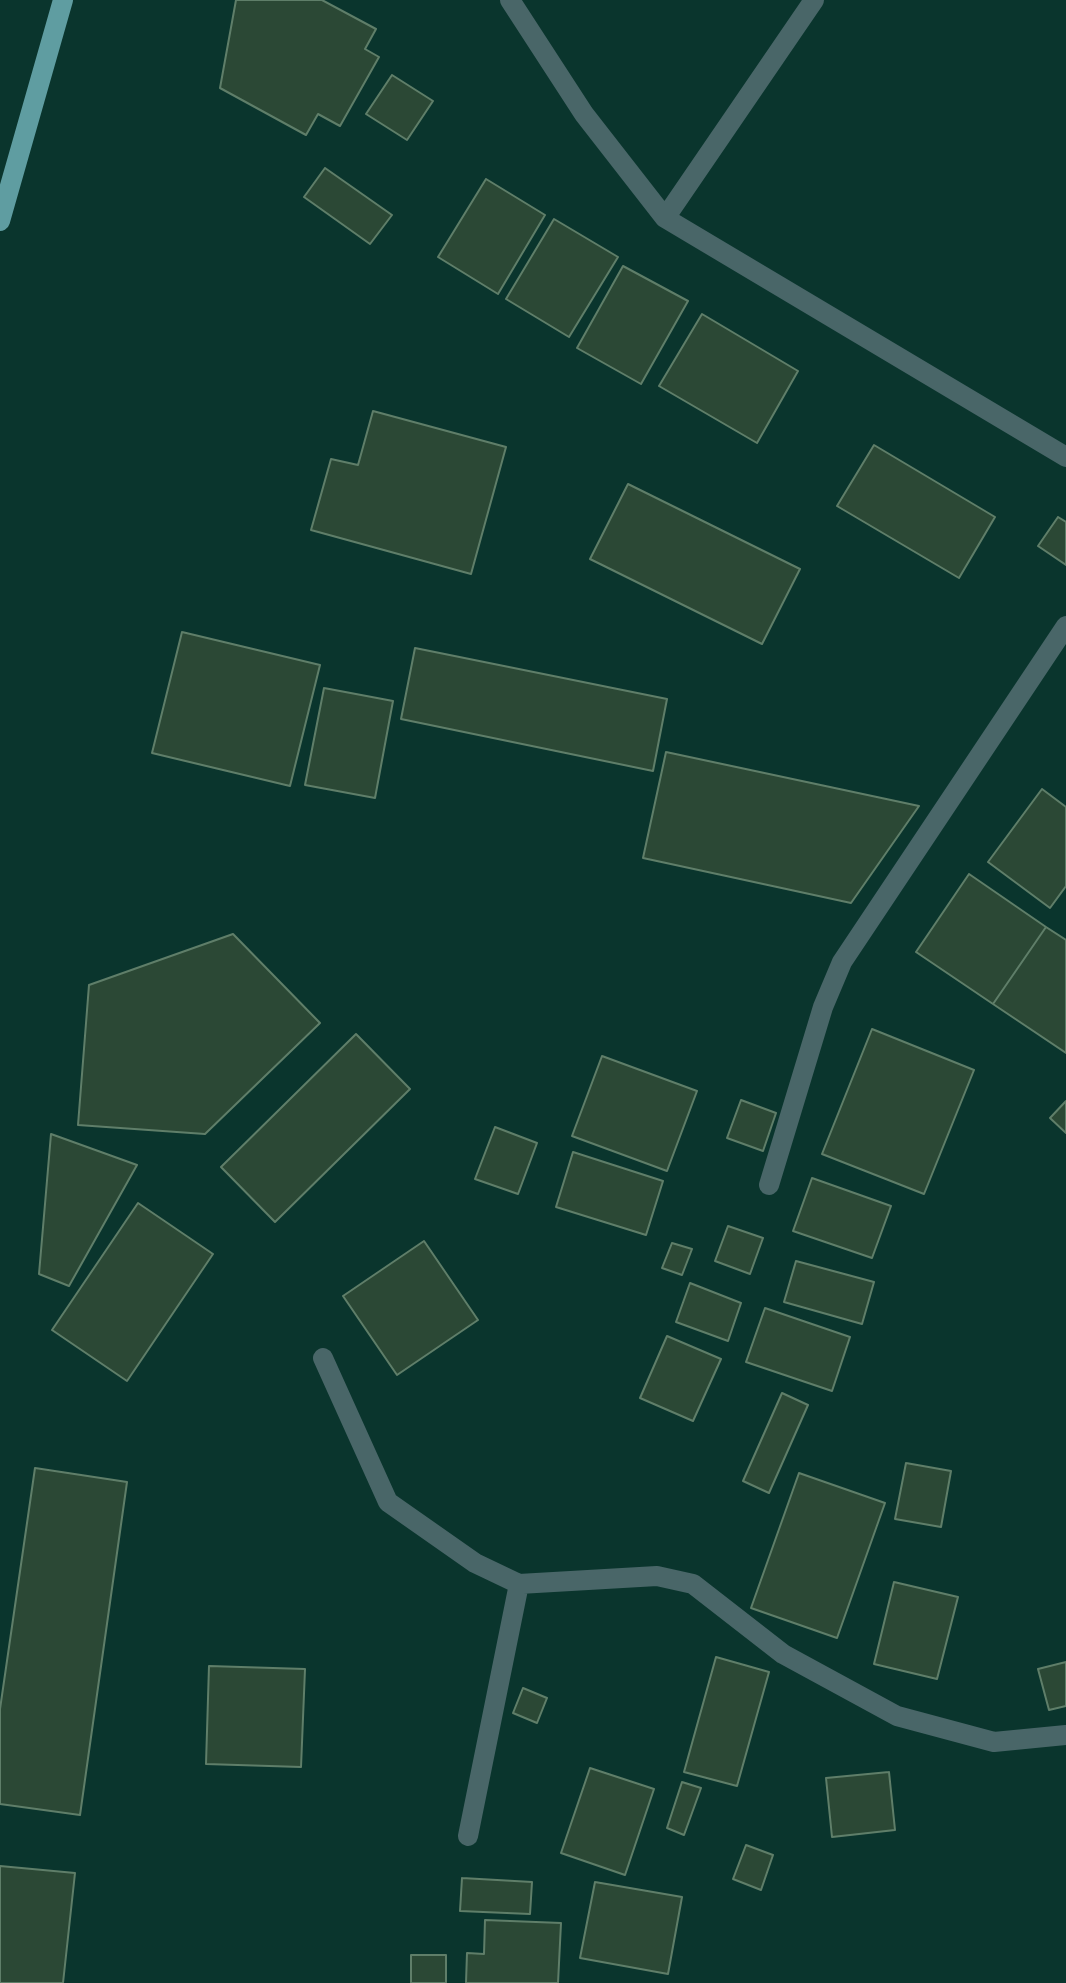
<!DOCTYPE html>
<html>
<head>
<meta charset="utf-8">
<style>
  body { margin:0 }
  canvas { display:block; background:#0a352d }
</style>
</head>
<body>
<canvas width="1066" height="1983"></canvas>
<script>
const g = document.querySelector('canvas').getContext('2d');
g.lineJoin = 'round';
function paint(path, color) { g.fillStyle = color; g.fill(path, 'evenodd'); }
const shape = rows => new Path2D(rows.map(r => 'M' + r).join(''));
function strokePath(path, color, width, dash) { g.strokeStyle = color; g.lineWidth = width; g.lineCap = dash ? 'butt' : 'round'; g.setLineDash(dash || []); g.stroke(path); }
const building = shape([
  [236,0,322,0,376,29,365,49,379,57,340,126,318,114,306,135,220,88,236,0],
  [392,75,433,101,407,140,366,114,392,75],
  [325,168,392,215,370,244,304,197,325,168],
  [486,179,545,215,498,294,438,257,486,179],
  [554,219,618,257,569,337,506,299,554,219],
  [623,266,688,301,641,384,577,348,623,266],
  [702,314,798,371,757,443,659,386,702,314],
  [373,411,506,447,471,574,311,530,331,459,358,465,373,411],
  [874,445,995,517,959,578,837,506,874,445],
  [628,484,800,569,762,644,590,559,628,484],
  [1058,517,1066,522,1066,565,1038,546,1058,517],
  [182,632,320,665,290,786,152,753,182,632],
  [415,648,667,699,653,771,401,719,415,648],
  [324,688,393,701,375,798,305,785,324,688],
  [666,752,919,806,851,903,643,858,666,752],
  [1042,789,1066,807,1066,886,1050,908,988,862,1042,789],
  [969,874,1046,927,993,1004,916,952,969,874],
  [1046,927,1066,940,1066,1053,993,1004,1046,927],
  [233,934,320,1023,205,1134,78,1125,89,985,233,934],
  [872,1029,974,1070,924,1194,822,1154,872,1029],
  [356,1034,410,1089,275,1222,221,1167,356,1034],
  [602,1056,697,1091,667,1171,572,1136,602,1056],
  [741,1100,776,1113,763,1151,727,1138,741,1100],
  [1066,1101,1066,1133,1050,1118,1066,1101],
  [495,1127,537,1143,518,1194,475,1179,495,1127],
  [51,1134,137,1165,69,1286,39,1274,51,1134],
  [573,1152,663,1181,646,1235,556,1207,573,1152],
  [812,1178,891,1206,872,1258,793,1231,812,1178],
  [138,1203,213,1254,127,1381,52,1330,138,1203],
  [728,1226,763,1238,750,1274,715,1261,728,1226],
  [424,1241,478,1320,397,1375,343,1296,424,1241],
  [672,1243,692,1249,682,1275,662,1268,672,1243],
  [796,1261,874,1282,862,1324,784,1302,796,1261],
  [690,1283,741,1303,728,1341,676,1322,690,1283],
  [765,1308,850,1337,832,1391,746,1362,765,1308],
  [667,1336,721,1359,693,1421,640,1398,667,1336],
  [782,1393,808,1405,769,1493,743,1481,782,1393],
  [906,1463,951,1471,941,1527,895,1519,906,1463],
  [35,1468,127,1482,80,1815,0,1804,0,1709,35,1468],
  [799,1473,885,1503,837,1638,751,1608,799,1473],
  [894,1582,958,1597,937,1679,874,1664,894,1582],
  [716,1657,769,1672,737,1786,684,1772,716,1657],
  [1066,1662,1066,1706,1049,1710,1038,1669,1066,1662],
  [209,1666,305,1669,301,1767,206,1764,209,1666],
  [523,1688,547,1698,537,1723,513,1713,523,1688],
  [590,1768,654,1789,625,1875,561,1853,590,1768],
  [889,1772,895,1830,832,1837,826,1778,889,1772],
  [682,1782,701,1788,684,1835,667,1828,682,1782],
  [746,1845,773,1855,761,1890,733,1879,746,1845],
  [0,1866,75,1873,63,1983,0,1983,0,1866],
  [462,1878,532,1882,530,1914,460,1911,462,1878],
  [595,1882,682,1897,668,1974,580,1958,595,1882],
  [485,1920,561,1923,558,1983,466,1983,467,1953,484,1954,485,1920],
  [411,1955,446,1955,446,1983,411,1983,411,1955]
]);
paint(building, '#2b4835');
strokePath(building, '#5f7e69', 2);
strokePath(shape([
  [510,0,584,114,665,218,1066,457],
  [665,218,814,0],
  [769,1185,823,1007,842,962,1066,626],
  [323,1358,388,1502,475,1563,519,1584,657,1576,693,1584,783,1654,897,1716,994,1742,1066,1735],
  [468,1836,519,1584]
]), '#496668', 20);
strokePath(shape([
  [0,221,63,0]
]), '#5f9da1', 20);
</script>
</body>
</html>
